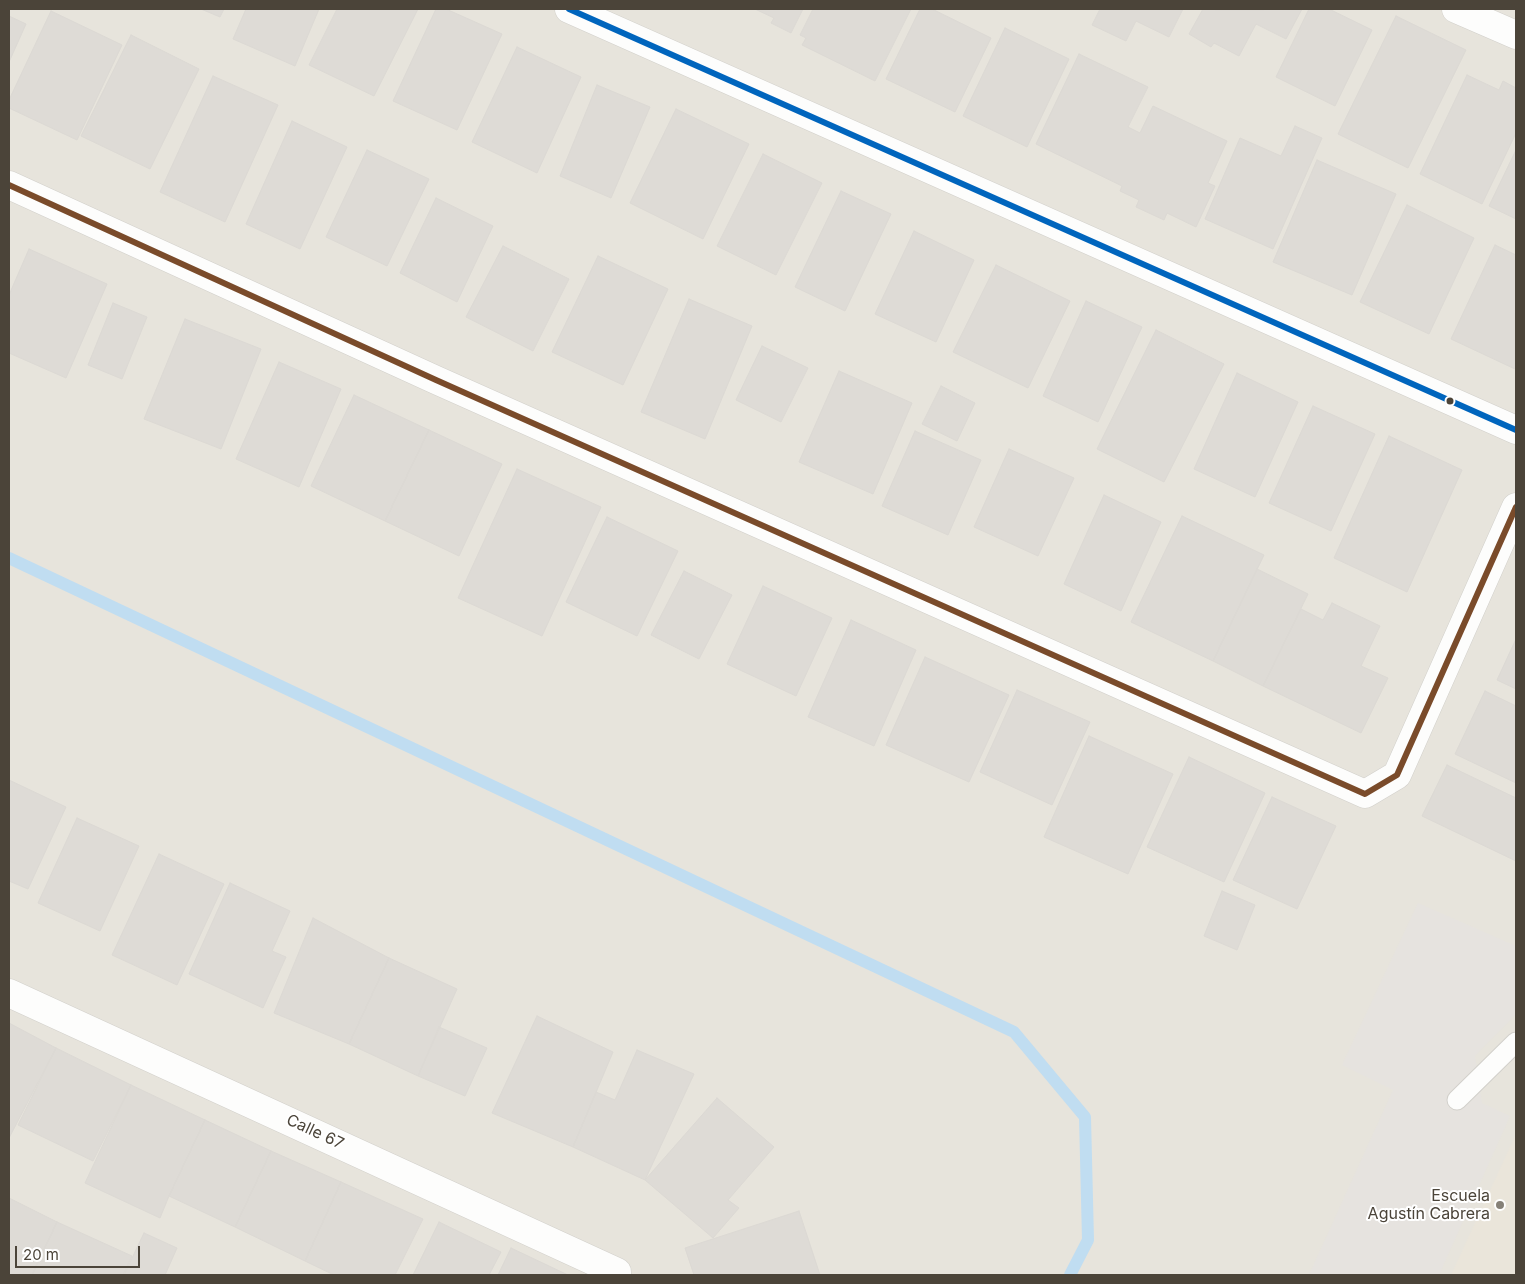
<!DOCTYPE html>
<html>
<head>
<meta charset="utf-8">
<style>
  body { margin:0 }
  #map { position:relative; width:1525px; height:1284px; overflow:hidden; background:#f4f2ee; font-family:Inter,sans-serif }
  canvas { display:block }
  .frame { position:absolute; inset:0; border:10px solid #4b4439; pointer-events:none }
  .scale { position:absolute; left:15px; top:1246px; width:125px; height:22px; box-sizing:border-box; border:2px solid #4b4439; border-top:0; padding-left:6px; font-size:15px; line-height:18px; white-space:nowrap; color:#4b4439; -webkit-text-stroke:4px #fff; paint-order:stroke }
</style>
</head>
<body>
<div id="map">
<canvas width="1525" height="1284"></canvas>
<div class="frame"></div>
<div class="scale">20 m</div>
</div>
<script>
const g = document.querySelector('canvas').getContext('2d');
g.lineJoin = 'round';
function paint(path, color) { g.fillStyle = color; g.fill(path, 'evenodd'); }
const shape = rows => new Path2D(rows.map(r => 'M' + r).join(''));
function strokePath(path, color, width, dash) { g.strokeStyle = color; g.lineWidth = width; g.lineCap = dash ? 'butt' : 'round'; g.setLineDash(dash || []); g.stroke(path); }
function drawText(font, color, halo, rows, align = 'center') {
  g.font = font + ' Inter,sans-serif'; g.lineWidth = 4; g.setLineDash([]); g.textBaseline = 'middle'; g.strokeStyle = halo; g.fillStyle = color; for (const [text, x, y, turn = 0] of rows) {
    g.save(); g.translate(x, y); g.rotate((+turn || 0) * Math.PI / 180); g.textAlign = isNaN(turn) ? turn : align; if (halo) g.strokeText(text, 0, 0); g.fillText(text, 0, 0); g.restore();
  }
}
paint(shape([
  [9,9,1516,9,1516,1275,9,1275]
]), '#e7e4dc');
paint(shape([
  [1516,1134,1516,1275,1451,1275]
]), '#eae5da');
paint(shape([
  [1418,903,1516,946,1516,1014,1475,1056,1482,1103,1510,1116,1439,1275,1309,1275,1393,1090,1342,1065]
]), '#e6e3df');
strokePath(shape([
  [9,558,1014,1032,1085,1117,1088,1240,1070,1275]
]), '#c0ddf1', 12);
const building = shape([
  [201,9,224,9,220,17,201,9],
  [246,9,319,9,295,66,233,39,246,9],
  [337,9,418,9,374,96,309,65,337,9],
  [436,9,446,9,502,34,457,130,393,101,436,9],
  [755,9,803,9,791,33,771,23,774,18,755,9],
  [813,9,911,9,875,81,802,45,806,38,800,35,813,9],
  [920,9,932,9,991,38,955,112,886,79,920,9],
  [1100,9,1183,9,1169,37,1136,21,1126,41,1092,25,1100,9],
  [1203,9,1227,10,1302,9,1286,39,1256,24,1239,56,1214,43,1211,47,1189,34,1203,9],
  [1309,9,1329,9,1372,30,1335,106,1276,77,1309,9],
  [51,11,122,45,77,140,9,108,9,100,51,11],
  [9,16,26,24,9,62,9,16],
  [1396,16,1466,50,1408,168,1338,134,1396,16],
  [1005,28,1069,59,1027,147,963,116,1005,28],
  [131,35,199,69,150,169,81,136,131,35],
  [517,47,581,77,537,173,472,142,517,47],
  [1079,54,1148,87,1128,127,1140,133,1153,106,1227,141,1208,183,1215,186,1196,227,1167,213,1164,220,1136,207,1139,200,1120,191,1122,186,1036,144,1079,54],
  [1467,75,1499,90,1503,81,1516,88,1516,133,1482,204,1420,174,1467,75],
  [213,76,278,105,225,222,160,192,213,76],
  [597,85,650,107,611,198,560,176,597,85],
  [676,109,749,144,703,239,630,203,676,109],
  [292,121,347,147,300,249,246,224,292,121],
  [1295,126,1322,138,1273,249,1205,219,1240,138,1281,156,1295,126],
  [367,150,429,179,387,266,326,237,367,150],
  [1516,150,1516,219,1489,206,1516,150],
  [763,154,822,183,776,275,717,246,763,154],
  [1317,160,1396,194,1352,295,1273,262,1317,160],
  [841,191,891,214,845,311,795,287,841,191],
  [436,198,493,226,457,302,400,273,436,198],
  [1407,205,1474,238,1429,334,1360,302,1407,205],
  [914,231,974,260,936,342,875,314,914,231],
  [1495,245,1516,255,1515,369,1451,339,1495,245],
  [503,246,569,279,533,351,466,317,503,246],
  [29,249,107,284,66,378,9,353,9,295,29,249],
  [598,256,668,289,623,385,552,352,598,256],
  [996,265,1070,301,1028,388,953,352,996,265],
  [689,299,752,326,705,439,641,412,689,299],
  [1086,301,1142,327,1098,422,1043,396,1086,301],
  [113,303,147,317,122,379,88,365,113,303],
  [185,319,261,349,221,449,144,419,185,319],
  [1156,330,1224,364,1164,482,1097,449,1156,330],
  [762,346,808,368,781,422,736,400,762,346],
  [279,362,341,389,299,487,236,459,279,362],
  [839,371,912,403,873,494,799,462,839,371],
  [1237,373,1298,402,1255,497,1194,469,1237,373],
  [941,386,975,403,957,441,922,424,941,386],
  [354,395,429,430,385,521,311,486,354,395],
  [1313,406,1375,434,1331,531,1269,503,1313,406],
  [429,430,502,464,459,556,385,521,429,430],
  [915,431,981,460,948,535,882,506,915,431],
  [1389,436,1462,470,1407,592,1334,558,1389,436],
  [1009,449,1074,478,1038,556,974,527,1009,449],
  [517,469,601,507,542,636,458,598,517,469],
  [1104,495,1161,522,1121,611,1064,584,1104,495],
  [1182,516,1264,555,1213,661,1131,622,1182,516],
  [607,517,678,551,637,636,566,602,607,517],
  [1257,569,1308,594,1263,686,1213,661,1257,569],
  [684,571,732,595,699,659,651,635,684,571],
  [763,586,832,618,796,696,727,664,763,586],
  [1332,603,1380,626,1361,666,1388,678,1361,733,1263,686,1301,609,1323,620,1332,603],
  [851,620,916,650,874,746,808,717,851,620],
  [1516,639,1516,689,1497,680,1516,639],
  [925,657,1009,695,969,782,886,745,925,657],
  [1017,690,1090,722,1052,805,980,772,1017,690],
  [1485,691,1516,706,1516,783,1455,754,1485,691],
  [1089,736,1173,774,1128,874,1044,837,1089,736],
  [1189,757,1265,793,1224,882,1147,847,1189,757],
  [1447,765,1516,798,1516,861,1422,816,1447,765],
  [9,780,66,807,28,889,9,881,9,780],
  [1272,797,1336,826,1297,909,1233,880,1272,797],
  [77,818,139,846,100,931,38,903,77,818],
  [159,854,224,884,177,985,112,955,159,854],
  [230,883,290,911,272,951,286,957,263,1008,189,974,230,883],
  [1222,891,1255,905,1237,950,1204,936,1222,891],
  [313,918,389,958,349,1044,274,1013,313,918],
  [389,958,457,989,418,1076,349,1044,389,958],
  [537,1016,613,1052,573,1147,492,1113,537,1016],
  [9,1023,56,1048,9,1138,9,1023],
  [439,1027,487,1048,465,1096,418,1076,439,1027],
  [56,1048,131,1085,93,1161,18,1125,56,1048],
  [637,1050,694,1074,645,1180,573,1147,596,1092,615,1100,637,1050],
  [131,1085,205,1120,169,1196,160,1218,85,1183,131,1085],
  [717,1098,774,1147,728,1200,739,1208,713,1238,645,1180,717,1098],
  [205,1120,271,1151,235,1227,169,1196,205,1120],
  [271,1151,341,1182,305,1261,235,1227,271,1151],
  [341,1182,423,1219,395,1275,334,1275,305,1261,341,1182],
  [9,1198,57,1222,32,1275,9,1275,9,1198],
  [799,1211,820,1275,694,1275,685,1248,799,1211],
  [57,1222,132,1256,123,1275,32,1275,57,1222],
  [439,1222,501,1252,489,1275,413,1275,439,1222],
  [144,1233,177,1248,165,1275,124,1275,144,1233],
  [511,1248,568,1275,498,1275,511,1248]
]);
paint(building, '#dedbd6');
strokePath(building, '#dcd9d4', 1);
const service = shape([
  [1457,1100,1516,1042]
]);
const minor = shape([
  [569,9,1516,430],
  [1456,9,1516,35],
  [9,185,436,380,1365,794,1397,775,1516,507],
  [9,993,617,1272,617,1275]
]);
strokePath(service, '#d2d0cb', 21);
strokePath(minor, '#d2d0cb', 29);
strokePath(service, '#fdfdfc', 19);
strokePath(minor, '#fdfdfc', 28);
strokePath(shape([
  [569,9,1516,430]
]), '#0065bd', 6);
strokePath(shape([
  [9,185,436,380,1365,794,1397,775,1516,507]
]), '#7a4b2a', 6);
for (const [x, y, r, color] of [
  [1450,401,4.5,"#4b4439"],
  [1500,1205,5,"#868178"]
]) { const dot = new Path2D(); dot.arc(x, y, r, 0, 2 * Math.PI); g.fillStyle = color; g.fill(dot); strokePath(dot, '#fff', 2); }
drawText('16px', '#4b4439', '#fff', [
  ["Calle 67",315,1132,25]
]);
drawText('16px', '#4b4439', '#fff', [
  ["Escuela",1490,1196],
  ["Agustín Cabrera",1490,1214]
], 'right');
</script>
</body>
</html>
